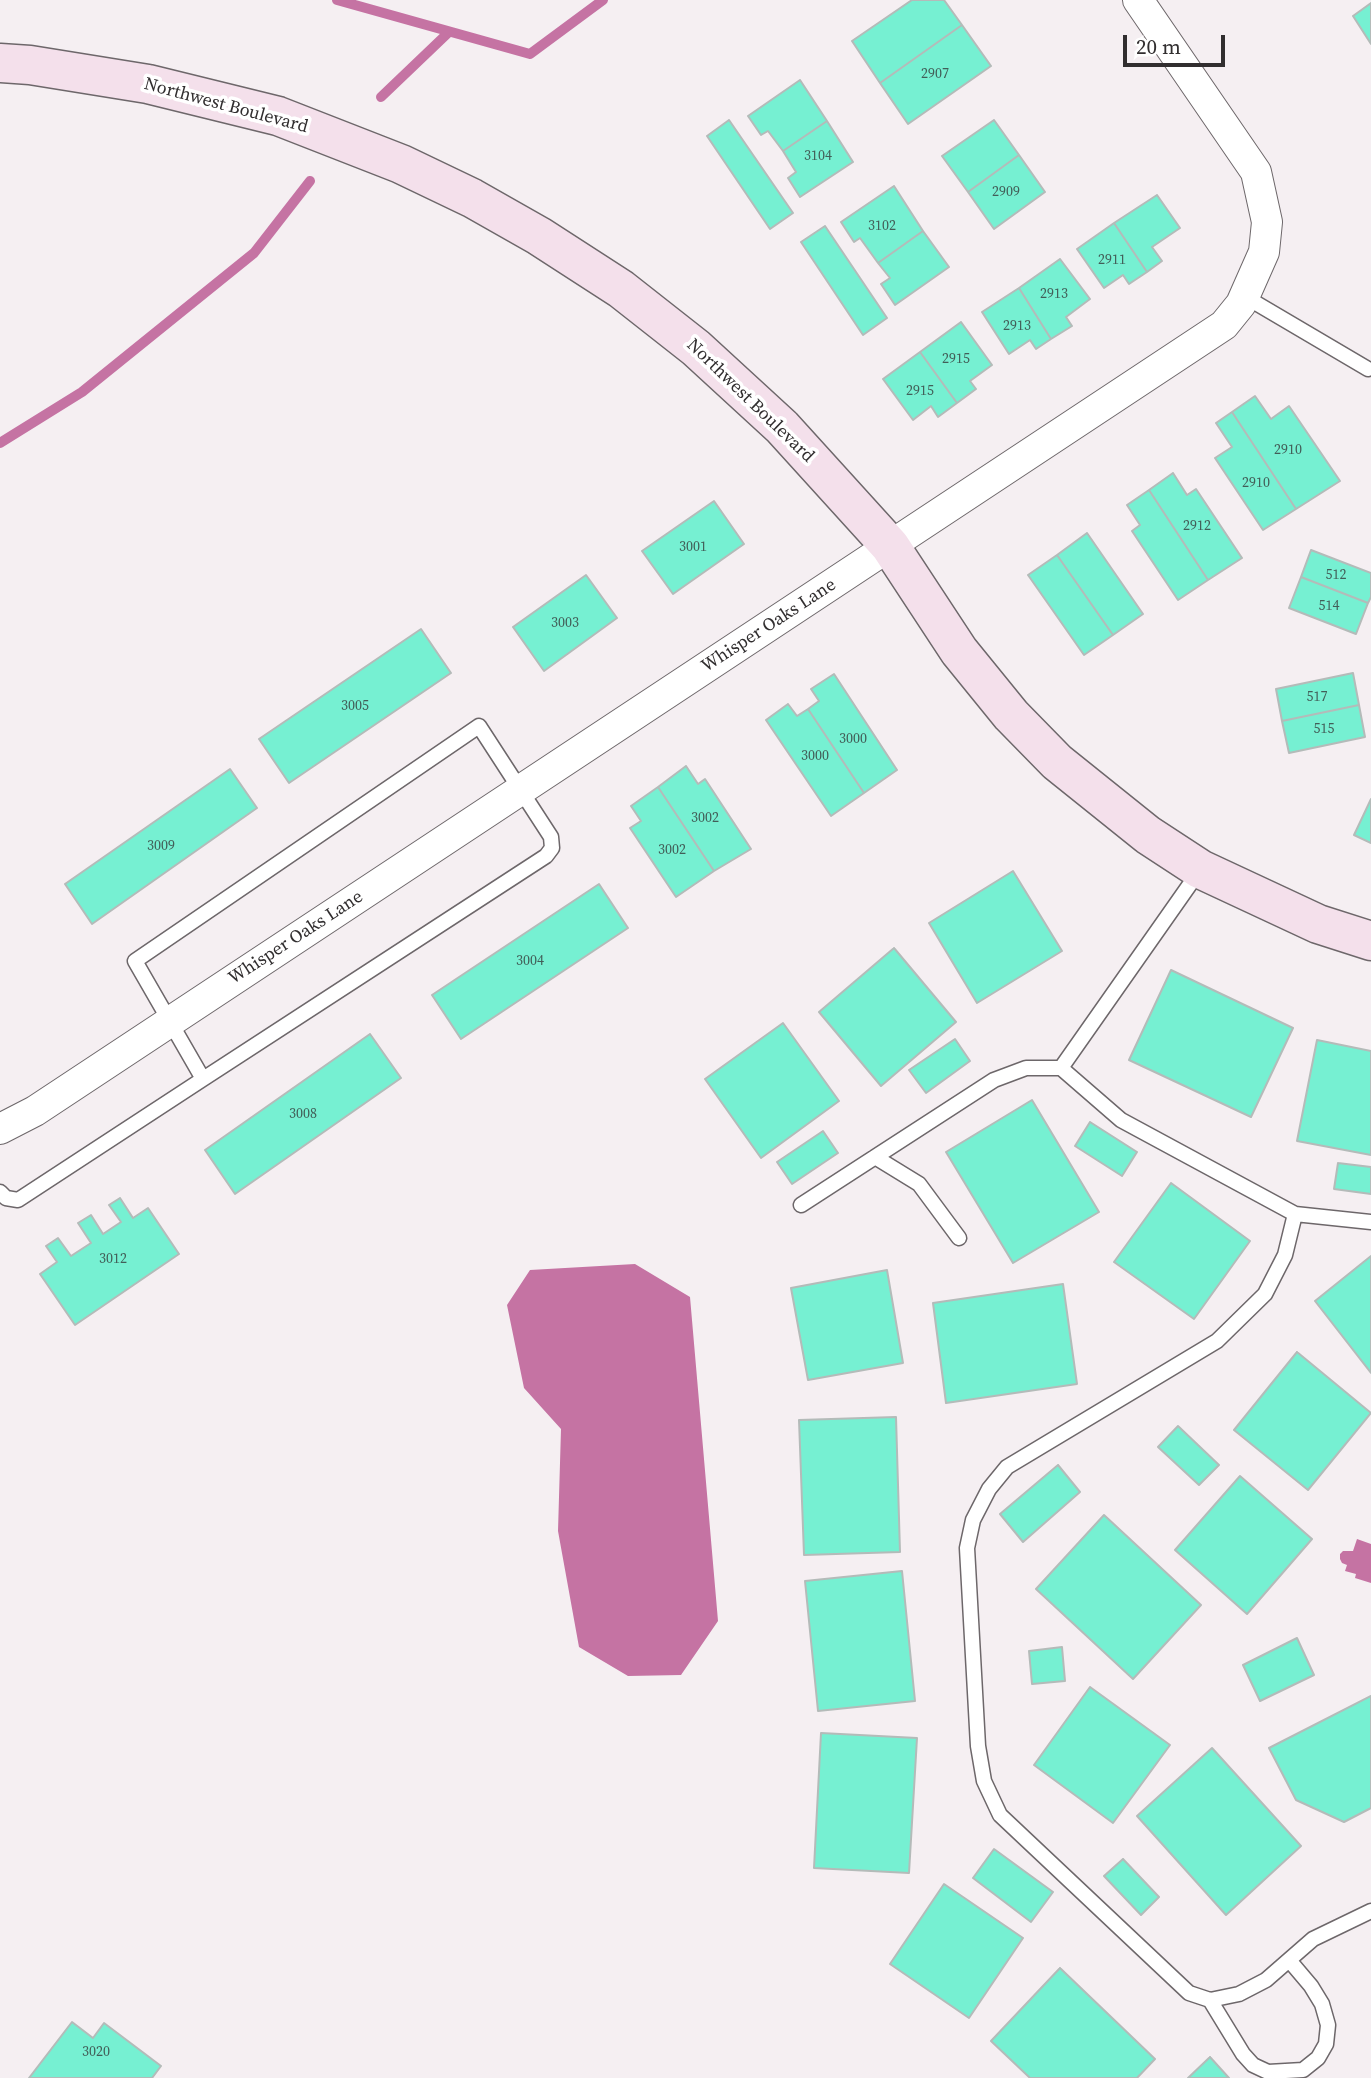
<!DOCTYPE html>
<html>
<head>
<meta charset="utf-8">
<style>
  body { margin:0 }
  #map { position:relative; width:1371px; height:2078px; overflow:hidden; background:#f5eff2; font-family:"Source Serif 4",serif }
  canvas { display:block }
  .scale { position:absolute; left:1123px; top:35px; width:102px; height:32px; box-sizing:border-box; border:4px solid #312e2f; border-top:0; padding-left:9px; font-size:21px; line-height:24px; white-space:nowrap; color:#312e2f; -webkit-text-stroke:5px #fff; paint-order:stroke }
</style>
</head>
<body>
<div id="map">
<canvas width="1371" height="2078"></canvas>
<div class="scale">20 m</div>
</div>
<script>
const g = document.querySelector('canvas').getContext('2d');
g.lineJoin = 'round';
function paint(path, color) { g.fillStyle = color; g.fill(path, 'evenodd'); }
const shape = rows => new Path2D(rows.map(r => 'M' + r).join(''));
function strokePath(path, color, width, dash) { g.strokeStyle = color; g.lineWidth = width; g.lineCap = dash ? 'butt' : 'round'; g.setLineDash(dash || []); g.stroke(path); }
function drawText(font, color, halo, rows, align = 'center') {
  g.font = font + ' "Source Serif 4",serif'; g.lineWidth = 7; g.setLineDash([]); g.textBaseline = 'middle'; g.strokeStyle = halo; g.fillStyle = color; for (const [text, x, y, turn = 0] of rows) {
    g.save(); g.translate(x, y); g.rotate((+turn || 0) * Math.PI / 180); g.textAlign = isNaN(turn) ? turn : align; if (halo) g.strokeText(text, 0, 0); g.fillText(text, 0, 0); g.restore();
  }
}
paint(shape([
  [635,1264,690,1297,718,1621,681,1675,628,1676,579,1647,558,1531,561,1429,524,1388,507,1305,530,1270],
  [1357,1539,1371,1544,1371,1583,1355,1578,1356,1574,1345,1571,1347,1565,1342,1563,1340,1559,1340,1554,1343,1551,1353,1551]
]), '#c573a3');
strokePath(shape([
  [337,0,530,54,603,0],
  [381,97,449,32],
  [0,443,82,392,254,253,310,181]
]), '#c573a3', 10);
const building = shape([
  [912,0,944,0,962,25,880,83,852,41,912,0],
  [1371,3,1371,44,1353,16,1371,3],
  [962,25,991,66,908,124,880,83,962,25],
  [800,80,827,121,783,151,768,131,761,135,748,116,800,80],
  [729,120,793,213,770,229,707,136,729,120],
  [994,120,1019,155,968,192,942,156,994,120],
  [827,121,853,162,800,197,788,178,796,172,783,151,827,121],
  [1019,155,1045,192,994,229,968,192,1019,155],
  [894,186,923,231,878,263,860,238,854,242,841,222,894,186],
  [1157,195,1180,228,1152,247,1162,261,1147,272,1114,223,1157,195],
  [1114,223,1147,272,1129,284,1123,275,1104,288,1077,249,1114,223],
  [825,226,887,318,863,335,801,242,825,226],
  [923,231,949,267,895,305,881,284,890,278,878,263,923,231],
  [1060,259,1090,299,1066,317,1072,326,1051,339,1019,288,1060,259],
  [1019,288,1051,339,1036,349,1030,340,1009,354,982,312,1019,288],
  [961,322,992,365,970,381,976,389,957,403,920,352,961,322],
  [920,352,957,403,938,417,931,406,913,420,883,379,920,352],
  [1255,396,1271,419,1289,406,1340,481,1296,509,1232,412,1255,396],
  [1232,412,1296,509,1263,530,1215,458,1232,447,1216,423,1232,412],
  [1173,473,1187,495,1196,489,1242,558,1208,580,1149,490,1173,473],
  [1149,490,1208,580,1178,600,1132,531,1140,525,1127,505,1149,490],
  [714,501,744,544,673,594,642,551,714,501],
  [1087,533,1143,614,1113,635,1057,555,1087,533],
  [1311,550,1371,573,1371,597,1368,603,1301,577,1311,550],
  [1057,555,1113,635,1084,655,1028,575,1057,555],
  [586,575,617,618,544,671,513,627,586,575],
  [1301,577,1368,603,1356,634,1289,608,1301,577],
  [421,629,451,673,289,783,259,739,421,629],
  [1353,673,1359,705,1282,721,1276,689,1353,673],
  [834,674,897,770,864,793,808,709,819,701,811,689,834,674],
  [788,704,797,716,808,709,864,793,831,816,766,720,788,704],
  [1359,705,1365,737,1289,753,1282,721,1359,705],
  [686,766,698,784,705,779,751,849,714,871,658,787,686,766],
  [230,769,257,808,92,924,65,884,230,769],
  [658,787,714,871,676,897,630,828,641,821,631,806,658,787],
  [1371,799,1371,843,1354,835,1371,799],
  [1013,871,1062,951,977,1003,929,923,1013,871],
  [599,884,628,928,461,1039,432,995,599,884],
  [894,948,956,1022,881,1086,819,1012,894,948],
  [1171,970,1293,1028,1251,1117,1129,1060,1171,970],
  [783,1023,839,1101,761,1158,705,1079,783,1023],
  [370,1034,401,1078,235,1194,205,1150,370,1034],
  [955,1039,970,1061,926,1093,909,1070,955,1039],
  [1317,1040,1371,1051,1371,1155,1297,1141,1317,1040],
  [1032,1100,1099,1212,1013,1263,946,1152,1032,1100],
  [1090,1122,1137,1152,1122,1176,1075,1146,1090,1122],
  [823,1131,838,1153,792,1184,777,1162,823,1131],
  [1338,1163,1371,1167,1371,1194,1334,1189,1338,1163],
  [1171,1183,1250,1241,1194,1319,1114,1262,1171,1183],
  [120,1198,133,1218,148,1208,179,1254,75,1325,40,1274,57,1262,46,1246,58,1238,71,1256,91,1243,78,1223,91,1215,103,1234,121,1222,109,1205,120,1198],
  [1371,1256,1371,1373,1315,1301,1371,1256],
  [887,1270,903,1363,808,1380,791,1288,887,1270],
  [1063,1284,1077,1384,946,1403,933,1303,1063,1284],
  [1297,1352,1371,1413,1308,1490,1234,1430,1297,1352],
  [896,1417,900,1552,804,1555,799,1420,896,1417],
  [1178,1426,1219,1465,1199,1485,1158,1447,1178,1426],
  [1058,1465,1080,1492,1023,1542,1000,1514,1058,1465],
  [1240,1476,1312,1539,1247,1614,1175,1550,1240,1476],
  [1104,1515,1201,1605,1133,1679,1036,1589,1104,1515],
  [902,1571,915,1701,818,1711,805,1581,902,1571],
  [1297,1638,1314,1675,1260,1701,1243,1665,1297,1638],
  [1062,1647,1065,1681,1032,1684,1029,1651,1062,1647],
  [1090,1687,1170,1745,1113,1823,1034,1765,1090,1687],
  [1371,1696,1371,1808,1344,1822,1296,1800,1269,1748,1371,1696],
  [821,1733,917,1738,909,1873,814,1868,821,1733],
  [1212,1748,1301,1846,1226,1915,1137,1816,1212,1748],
  [994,1849,1053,1892,1031,1922,973,1878,994,1849],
  [1123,1859,1159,1897,1141,1915,1104,1876,1123,1859],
  [944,1884,1023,1938,969,2018,890,1964,944,1884],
  [1060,1968,1155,2059,1137,2078,1030,2078,991,2041,1060,1968],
  [72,2022,93,2038,104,2023,161,2066,152,2078,29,2078,72,2022],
  [1210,2057,1229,2078,1188,2078,1210,2057]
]);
paint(building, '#76f0d2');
strokePath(building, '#b4bbb9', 2);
const lane = shape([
  [1244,296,1368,369],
  [1061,1068,1121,1120,1295,1214,1371,1222],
  [875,1157,919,1184,959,1238],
  [0,1192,6,1198,18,1200,203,1079,546,856,552,848,551,837,479,726,135,961,203,1079],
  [801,1205,994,1080,1026,1068,1061,1068,1200,870],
  [1295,1214,1285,1255,1265,1294,1217,1341,1007,1467,989,1489,973,1520,967,1548,978,1746,984,1781,1000,1815,1189,1993,1210,2000,1239,1994,1266,1980,1313,1939,1371,1911],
  [1210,2000,1243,2054,1253,2065,1268,2072,1303,2070,1318,2058,1326,2044,1328,2025,1322,2004,1311,1986,1289,1960]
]);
const street = shape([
  [0,1129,35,1111,1224,325,1241,304,1264,252,1267,222,1256,172,1138,0]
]);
const secondary = shape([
  [0,63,30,65,148,84,278,116,401,164,472,198,539,236,621,289,696,348,782,427,890,546,959,651,1011,715,1057,762,1148,835,1200,869,1318,924,1371,941]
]);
strokePath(lane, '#6d676a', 17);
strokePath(street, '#6d676a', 32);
strokePath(secondary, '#6d676a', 41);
strokePath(lane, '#fff', 14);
strokePath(street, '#fff', 30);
strokePath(secondary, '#f4e0eb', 38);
drawText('14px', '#425e58', null, [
  ["2907",935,74],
  ["3104",818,156],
  ["2909",1006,192],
  ["3102",882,226],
  ["2911",1112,260],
  ["2913",1054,294],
  ["2913",1017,326],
  ["2915",956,359],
  ["2915",920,391],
  ["2910",1288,450],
  ["2910",1256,483],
  ["2912",1197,526],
  ["3001",693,547],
  ["512",1336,575],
  ["514",1329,606],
  ["3003",565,623],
  ["517",1317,697],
  ["3005",355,706],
  ["515",1324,729],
  ["3000",853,739],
  ["3000",815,756],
  ["3002",705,818],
  ["3009",161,846],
  ["3002",672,850],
  ["3004",530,961],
  ["3008",303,1114],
  ["3012",113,1259],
  ["3020",96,2052]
]);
drawText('18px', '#312e2f', '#fff', [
  ["Northwest Boulevard",226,106,15],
  ["Northwest Boulevard",750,401,44],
  ["Whisper Oaks Lane",769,626,-33],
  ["Whisper Oaks Lane",296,938,-33]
]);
</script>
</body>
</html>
